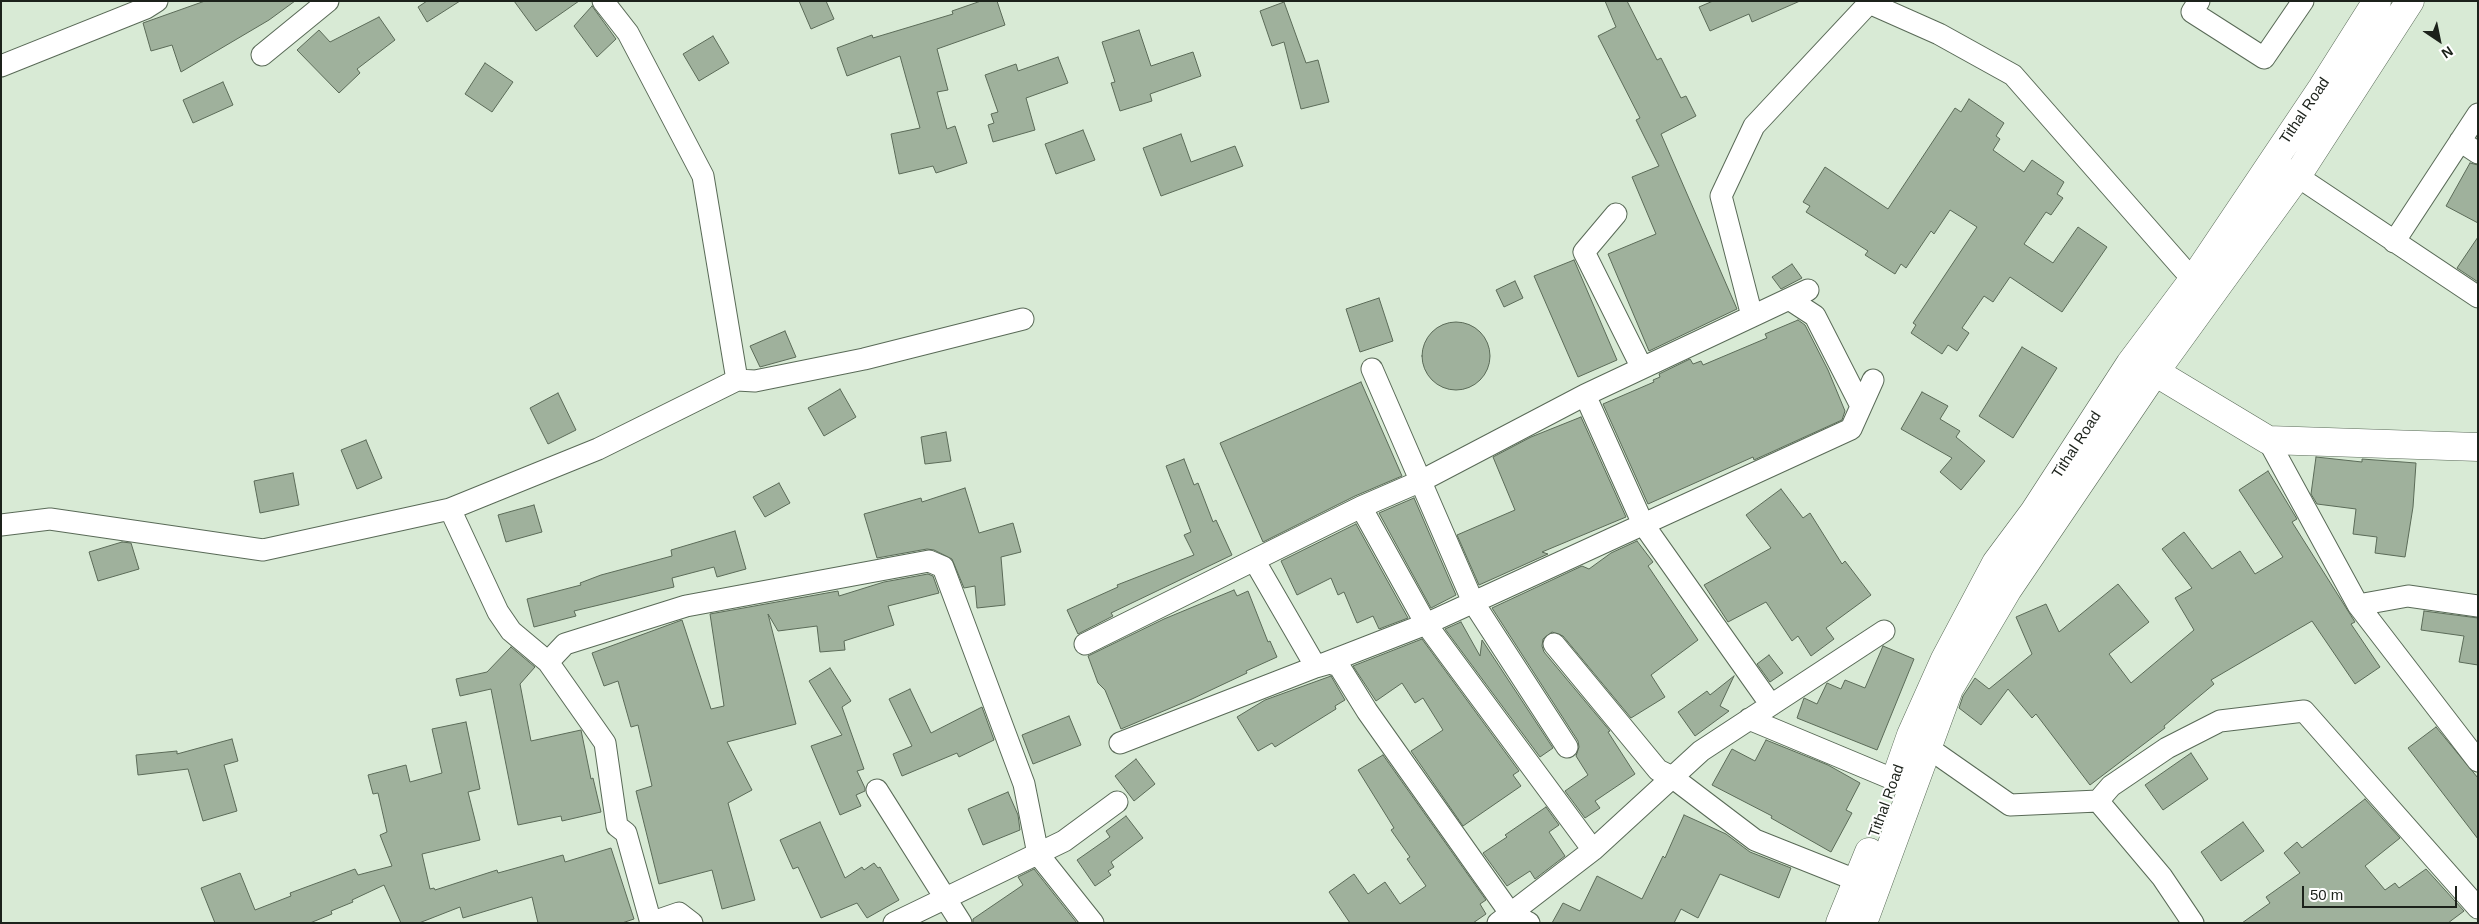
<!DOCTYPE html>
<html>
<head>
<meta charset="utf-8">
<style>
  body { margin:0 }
  #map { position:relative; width:2479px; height:924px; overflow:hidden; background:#d8ead5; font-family:Arial,sans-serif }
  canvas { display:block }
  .frame { position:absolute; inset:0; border:2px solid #1c221b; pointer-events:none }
  .north { position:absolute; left:2414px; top:15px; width:50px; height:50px; -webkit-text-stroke:4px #fff; paint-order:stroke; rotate:146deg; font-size:14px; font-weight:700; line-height:20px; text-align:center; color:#1c221b }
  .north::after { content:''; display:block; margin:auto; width:18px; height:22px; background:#1c221b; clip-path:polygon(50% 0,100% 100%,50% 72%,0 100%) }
  .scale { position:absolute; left:2302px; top:886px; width:155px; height:22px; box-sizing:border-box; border:2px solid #1c221b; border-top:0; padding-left:6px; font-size:15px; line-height:18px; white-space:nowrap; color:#1c221b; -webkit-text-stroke:4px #fff; paint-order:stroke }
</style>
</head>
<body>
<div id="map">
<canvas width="2479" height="924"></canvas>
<div class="frame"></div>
<div class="north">N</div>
<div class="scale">50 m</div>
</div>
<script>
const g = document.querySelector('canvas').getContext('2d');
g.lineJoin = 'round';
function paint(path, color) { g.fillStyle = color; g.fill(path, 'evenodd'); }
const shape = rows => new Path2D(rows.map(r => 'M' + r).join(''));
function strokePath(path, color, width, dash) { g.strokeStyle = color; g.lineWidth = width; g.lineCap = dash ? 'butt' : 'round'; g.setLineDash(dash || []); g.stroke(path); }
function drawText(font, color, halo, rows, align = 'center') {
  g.font = font + ' Arial,sans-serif'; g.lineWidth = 4; g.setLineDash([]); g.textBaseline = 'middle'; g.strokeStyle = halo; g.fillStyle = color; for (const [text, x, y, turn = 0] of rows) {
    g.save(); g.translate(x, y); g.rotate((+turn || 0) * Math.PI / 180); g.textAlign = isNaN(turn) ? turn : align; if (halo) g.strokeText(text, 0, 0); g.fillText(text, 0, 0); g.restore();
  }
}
const building = shape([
  [205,1,295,1,269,20,181,72,172,45,151,51,143,23,205,1],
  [427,1,460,1,427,22,418,7,427,1],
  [514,1,579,1,536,31,514,1],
  [799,1,826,1,834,19,811,29,799,1],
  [981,1,997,1,1005,25,937,49,948,90,937,92,947,129,955,126,967,163,936,173,933,166,899,174,891,134,920,128,900,56,847,76,837,48,872,35,873,38,953,14,952,11,981,1],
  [1605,1,1627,1,1657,60,1661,58,1681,98,1686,96,1696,116,1661,134,1737,309,1649,351,1608,254,1656,234,1632,177,1659,166,1636,120,1640,118,1598,36,1616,27,1605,1],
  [1713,1,1800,1,1752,22,1749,14,1710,31,1699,7,1713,1],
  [1284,2,1306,63,1318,60,1329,102,1301,109,1284,42,1272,46,1260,11,1284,2],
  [592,6,616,39,597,57,574,26,592,6],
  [379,17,395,40,357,69,360,73,339,93,297,50,319,30,330,42,379,17],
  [1139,30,1151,66,1193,52,1201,76,1150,94,1152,101,1120,111,1111,83,1115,82,1102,42,1139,30],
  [713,36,729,63,699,81,683,54,713,36],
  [1058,57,1068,83,1026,98,1035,130,993,142,988,125,994,123,991,114,998,112,985,75,1016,64,1018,71,1058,57],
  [485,63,513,82,492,112,465,94,485,63],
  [223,82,233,105,193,123,183,100,223,82],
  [1969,99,2004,123,1996,136,2000,139,1993,150,2024,172,2032,160,2064,182,2057,194,2063,198,2051,215,2046,212,2024,244,2053,263,2078,227,2107,247,2062,312,2010,277,1993,302,1984,296,1962,328,1969,333,1957,351,1948,345,1942,354,1911,333,1916,325,1913,323,1977,227,1950,210,1934,234,1931,231,1906,268,1901,264,1895,274,1865,255,1868,251,1806,212,1810,206,1803,202,1825,167,1888,209,1955,108,1961,112,1969,99],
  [1083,130,1095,160,1056,174,1045,144,1083,130],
  [1181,134,1191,162,1235,146,1243,166,1161,196,1143,148,1181,134],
  [2470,163,2478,165,2478,223,2446,206,2470,163],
  [2478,237,2478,282,2457,268,2478,237],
  [1574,260,1617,360,1578,377,1534,276,1574,260],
  [1792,264,1802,278,1781,289,1772,277,1792,264],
  [1515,281,1523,298,1504,307,1496,290,1515,281],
  [1379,298,1393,341,1360,352,1346,309,1379,298],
  [1798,320,1805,325,1828,370,1845,411,1842,420,1754,460,1753,457,1648,504,1603,404,1654,382,1653,380,1660,377,1659,374,1690,359,1693,364,1701,361,1703,365,1767,338,1765,334,1798,320],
  '1422 356a34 34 0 1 1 68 0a34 34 0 1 1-68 0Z',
  [785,331,796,357,760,367,750,346,785,331],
  [2022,347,2057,368,2013,438,1979,416,2022,347],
  [1361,382,1402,476,1355,496,1263,542,1220,443,1361,382],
  [840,389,856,417,824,436,808,408,840,389],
  [1922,392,1948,406,1940,419,1960,431,1956,437,1985,461,1961,490,1940,472,1952,458,1901,429,1922,392],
  [558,393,576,430,548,444,530,408,558,393],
  [1581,417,1626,517,1542,552,1548,554,1479,585,1457,535,1515,510,1493,457,1531,437,1581,417],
  [946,432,951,461,925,464,921,437,946,432],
  [366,440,382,478,357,489,341,450,366,440],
  [2316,457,2362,462,2362,459,2416,463,2413,507,2405,557,2375,553,2377,537,2353,534,2356,509,2317,504,2311,494,2316,457],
  [1184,459,1194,485,1198,483,1213,522,1216,520,1232,555,1111,613,1113,616,1078,634,1067,610,1118,587,1117,585,1194,555,1184,535,1191,532,1166,466,1184,459],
  [2268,471,2297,519,2292,522,2355,622,2351,624,2380,667,2355,684,2312,621,2211,680,2214,684,2164,726,2165,728,2090,785,2036,714,2032,718,2008,689,1981,725,1959,708,1963,696,1975,678,1989,689,2032,654,2016,617,2046,604,2059,632,2118,584,2149,622,2109,654,2131,683,2194,630,2175,598,2192,588,2162,549,2184,532,2212,569,2240,551,2255,574,2283,557,2239,490,2268,471],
  [293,473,299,505,260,513,254,481,293,473],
  [779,483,790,503,765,517,753,497,779,483],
  [965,488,979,533,1013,523,1021,552,1001,557,1005,605,977,608,975,586,964,588,952,559,934,550,927,549,877,558,864,514,921,498,922,502,965,488],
  [1781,489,1803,518,1810,513,1842,564,1845,561,1871,595,1826,628,1834,639,1811,656,1798,636,1792,641,1766,602,1728,622,1704,585,1771,548,1746,515,1781,489],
  [1414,498,1456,595,1431,608,1379,513,1414,498],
  [534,505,542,532,506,542,498,515,534,505],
  [1356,524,1408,618,1379,629,1373,616,1357,623,1344,592,1338,595,1331,578,1297,595,1281,561,1356,524],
  [735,531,746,569,717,577,714,567,672,578,674,587,574,611,576,616,534,627,527,599,581,585,580,583,601,575,672,556,671,550,735,531],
  [1637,541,1653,562,1648,566,1698,640,1651,675,1665,697,1631,718,1563,636,1552,632,1543,639,1542,646,1544,652,1610,731,1608,732,1635,774,1595,801,1600,808,1585,818,1565,791,1588,775,1576,756,1579,747,1578,741,1492,608,1582,566,1589,569,1611,553,1637,541],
  [122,542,131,543,139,569,98,581,89,552,122,542],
  [928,574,933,576,939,593,888,606,894,625,844,641,845,650,820,652,817,626,778,631,768,614,796,724,727,742,752,790,728,803,755,900,722,909,712,870,659,884,636,791,652,786,638,725,631,727,618,681,604,686,592,653,682,620,711,709,724,706,710,614,838,591,839,596,884,582,928,574],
  [1234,590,1237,596,1248,591,1268,642,1270,641,1277,657,1246,671,1247,673,1192,699,1121,729,1105,690,1098,683,1088,656,1164,619,1234,590],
  [2424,611,2478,618,2478,665,2459,662,2464,636,2421,630,2424,611],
  [1461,622,1480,656,1482,640,1553,748,1540,757,1445,629,1461,622],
  [1422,639,1519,771,1513,775,1521,786,1463,826,1411,751,1443,730,1423,698,1415,703,1402,683,1376,701,1353,666,1422,639],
  [1883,646,1914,659,1877,750,1797,718,1804,698,1817,704,1827,683,1841,689,1845,680,1865,688,1883,646],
  [511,647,535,667,520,684,531,741,581,730,591,779,593,778,601,812,562,821,561,816,518,825,491,689,460,696,456,679,487,672,511,647],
  [1769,655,1783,673,1770,682,1757,664,1769,655],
  [830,668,851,701,842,707,864,769,857,771,865,788,865,791,856,795,861,806,840,815,811,746,842,735,809,681,830,668],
  [1331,676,1345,700,1335,706,1336,709,1275,747,1272,743,1258,751,1237,717,1265,700,1331,676],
  [1734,676,1720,706,1729,711,1695,736,1678,712,1707,691,1710,695,1734,676],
  [910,689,931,733,982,707,994,740,959,757,957,753,902,776,893,754,912,746,889,699,910,689],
  [1069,716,1081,745,1033,764,1022,735,1069,716],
  [466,722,480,789,468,792,480,840,422,854,430,889,434,888,435,890,497,870,498,873,563,855,565,862,611,848,634,919,622,923,538,923,532,897,463,918,460,907,419,923,401,923,384,885,352,900,353,902,331,911,332,914,310,923,215,923,201,888,240,873,255,910,291,896,290,893,355,869,358,875,392,866,380,835,387,832,378,793,373,794,368,775,406,765,410,782,442,773,432,729,466,722],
  [2436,727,2478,778,2478,839,2408,748,2436,727],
  [232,739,238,761,224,765,237,811,203,821,188,769,138,775,136,755,177,751,177,754,232,739],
  [1766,740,1828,765,1860,783,1846,810,1852,813,1831,852,1771,818,1772,816,1712,785,1732,749,1755,761,1766,740],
  [2191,753,2208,779,2163,810,2145,785,2191,753],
  [1383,755,1486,900,1480,904,1486,914,1473,923,1350,923,1329,892,1354,874,1368,894,1385,882,1400,904,1426,886,1407,859,1410,857,1391,830,1394,828,1358,770,1383,755],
  [1136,759,1155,784,1134,801,1115,776,1136,759],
  [1008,792,1018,815,1020,830,983,845,968,809,1008,792],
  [2365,799,2400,838,2365,866,2385,890,2395,883,2399,888,2426,869,2464,911,2448,923,2242,923,2270,903,2266,897,2300,873,2284,853,2297,842,2302,848,2365,799],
  [1546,807,1559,825,1549,832,1565,856,1535,879,1530,871,1507,886,1483,853,1507,837,1505,835,1546,807],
  [1684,815,1726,834,1750,852,1791,868,1779,898,1720,874,1698,918,1681,909,1674,923,1552,923,1563,903,1580,911,1597,876,1642,899,1663,856,1665,858,1684,815],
  [1126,816,1143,838,1111,862,1114,867,1108,871,1111,875,1095,886,1077,860,1110,837,1106,831,1126,816],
  [820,822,845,878,862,867,864,870,874,863,878,868,880,867,899,900,867,918,857,903,821,918,798,867,793,869,780,840,820,822],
  [2243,822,2264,851,2221,881,2201,852,2243,822],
  [1034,869,1077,923,973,923,973,919,1023,885,1018,877,1034,869]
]);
paint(building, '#9fb19c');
strokePath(building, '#5b6b58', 1);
const street = shape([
  [603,1,628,33,703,176,737,380],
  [2199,1,2192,12,2264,58,2303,1],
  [262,55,328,1],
  [1,66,146,8,157,1],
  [2460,141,2478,153],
  [2285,168,2478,297],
  [1616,214,1584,252,1642,368],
  [2394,242,2478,114],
  [1789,299,1815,316,1861,406],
  [1752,316,1721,196,1754,126,1869,3,1939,34,2013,75,2193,280],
  [1372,369,1473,602,1567,747],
  [1585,395,1643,524,1771,705],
  [2268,440,2358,605,2478,761],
  [1361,507,1426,624,1593,850],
  [1,525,50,519,263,550,450,509],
  [1254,560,1316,667,1330,663,1339,666,1367,711,1510,913,1529,923],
  [2358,605,2408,596,2478,606],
  [1085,644,1361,507,1421,481,1585,395,1808,290],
  [1554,644,1658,770,1672,777,1755,840,1858,881],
  [548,662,565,644,686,606,929,561,943,567,1024,784,1038,854,1093,923],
  [1749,719,1895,780],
  [1917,740,2010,805,2098,801,2162,877,2193,923],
  [1120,743,1426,624,1851,429,1873,380],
  [877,790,961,923],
  [2098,801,2111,786,2167,748,2220,721,2304,711,2478,908],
  [650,923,679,913,692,923],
  [651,923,626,833,617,826,605,743,548,662,511,631,498,612,450,509,598,449,737,380,755,381,864,359,1023,319],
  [894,923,1064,841,1117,802],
  [1498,923,1593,850,1701,751,1884,631]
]);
const secondary = shape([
  [2133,365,2155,372,2268,440,2478,447]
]);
const primary = shape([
  [1898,772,1911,735,1945,659,1996,563,2034,512,2130,364,2193,280,2322,88,2377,1],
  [1840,923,1869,852],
  [1863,923,1949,689,2008,589,2155,372,2297,176,2410,1]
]);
strokePath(street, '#596a57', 23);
strokePath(secondary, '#596a57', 29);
strokePath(primary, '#596a57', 29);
strokePath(street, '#fff', 21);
strokePath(secondary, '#fff', 28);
strokePath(primary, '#fff', 28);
drawText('15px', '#1c221b', '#fff', [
  ["Tithal Road",2305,111,-56],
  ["Tithal Road",2077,445,-57],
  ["Tithal Road",1887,801,-70]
]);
</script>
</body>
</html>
